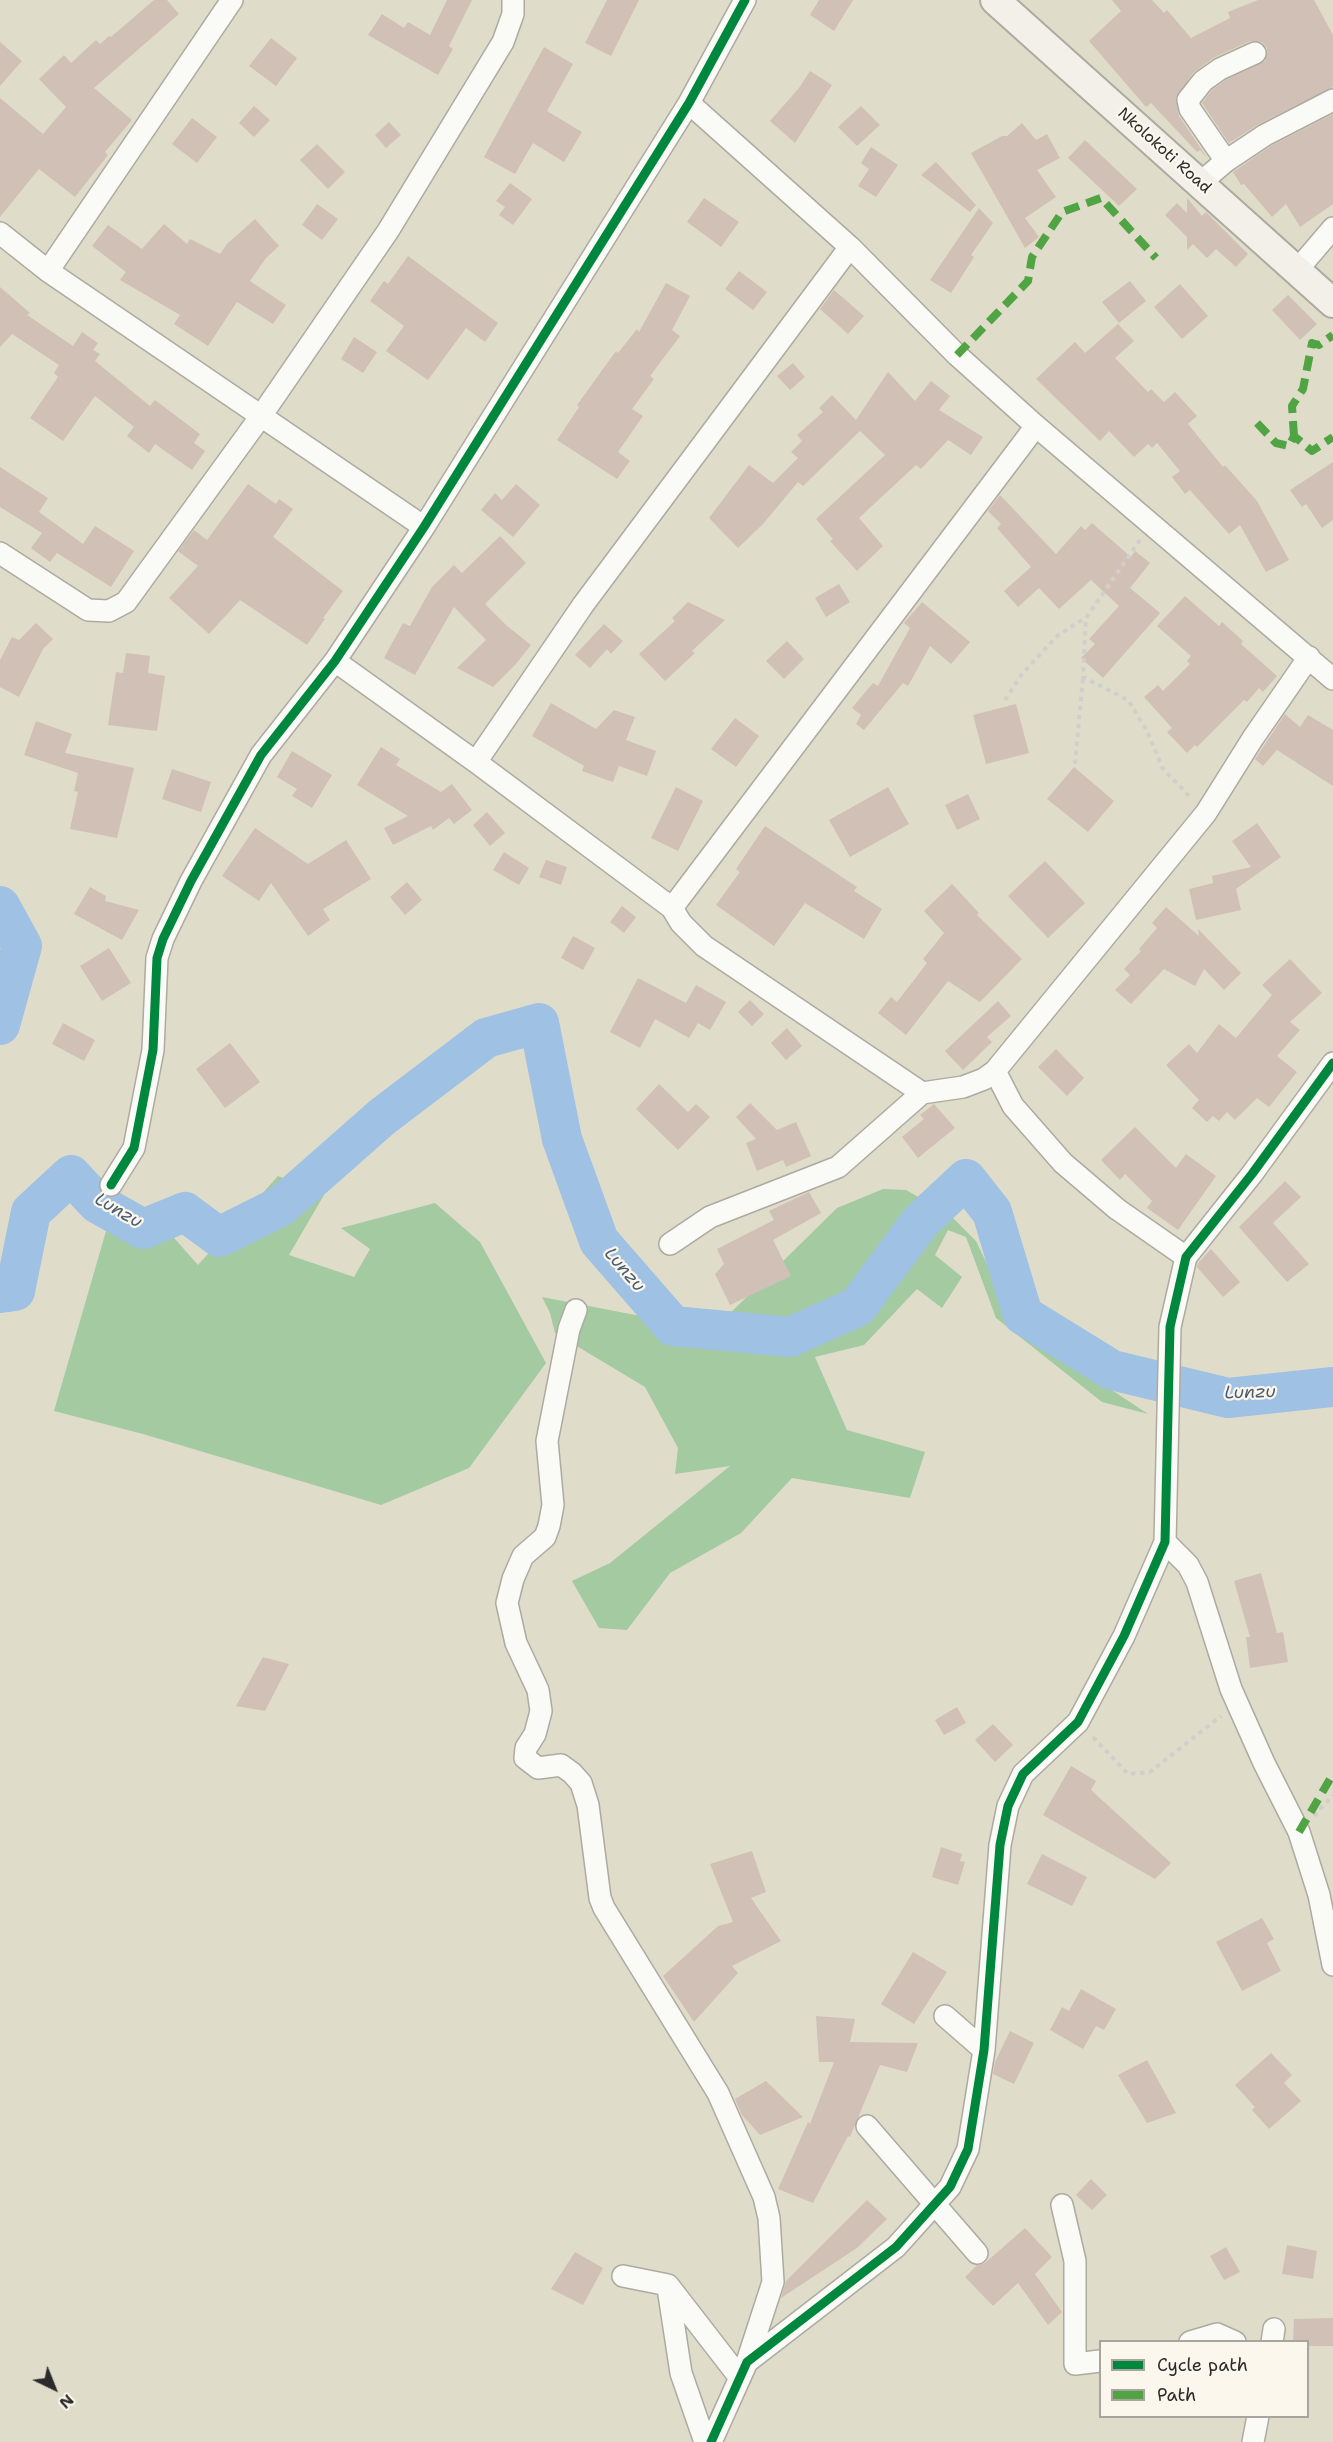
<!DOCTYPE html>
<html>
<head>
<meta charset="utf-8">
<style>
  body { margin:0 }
  #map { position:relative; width:1333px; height:2442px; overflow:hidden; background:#e0dcca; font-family:"Shantell Sans",sans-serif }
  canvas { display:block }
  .legend { position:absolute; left:1099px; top:2340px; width:210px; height:78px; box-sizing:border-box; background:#fbf7ec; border:2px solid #a8a59f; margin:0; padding:8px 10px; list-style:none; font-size:18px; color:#2b2b2b }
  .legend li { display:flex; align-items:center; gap:12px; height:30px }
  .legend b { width:30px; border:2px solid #a8a59f }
  .north { position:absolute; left:24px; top:2358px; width:60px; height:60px; -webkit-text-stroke:4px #fbf7ec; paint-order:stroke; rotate:137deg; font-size:16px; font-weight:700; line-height:24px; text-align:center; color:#2b2b2b }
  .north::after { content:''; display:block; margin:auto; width:21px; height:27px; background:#2b2b2b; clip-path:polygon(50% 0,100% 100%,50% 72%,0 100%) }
</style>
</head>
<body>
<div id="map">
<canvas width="1333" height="2442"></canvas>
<ul class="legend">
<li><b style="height:8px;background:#00873e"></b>Cycle path</li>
<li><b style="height:8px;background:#51a443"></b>Path</li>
</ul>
<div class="north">N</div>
</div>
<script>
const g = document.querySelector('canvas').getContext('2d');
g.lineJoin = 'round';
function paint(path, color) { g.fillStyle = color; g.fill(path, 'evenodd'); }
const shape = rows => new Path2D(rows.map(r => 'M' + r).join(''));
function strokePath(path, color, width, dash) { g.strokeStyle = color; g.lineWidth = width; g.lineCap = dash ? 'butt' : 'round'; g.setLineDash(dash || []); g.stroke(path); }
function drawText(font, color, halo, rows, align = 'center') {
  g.font = font + ' "Shantell Sans",sans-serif'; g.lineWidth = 4.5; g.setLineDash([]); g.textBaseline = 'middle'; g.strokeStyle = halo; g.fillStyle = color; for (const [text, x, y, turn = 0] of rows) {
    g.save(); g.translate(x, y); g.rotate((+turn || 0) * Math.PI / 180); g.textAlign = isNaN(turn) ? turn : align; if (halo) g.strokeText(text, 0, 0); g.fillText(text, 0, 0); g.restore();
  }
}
paint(shape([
  [278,1176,324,1195,289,1255,354,1277,370,1249,341,1228,435,1203,480,1242,546,1363,469,1468,381,1505,143,1434,54,1411,106,1231,160,1222,198,1265],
  [883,1189,906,1190,949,1214,976,1241,1009,1310,1077,1367,1148,1414,1102,1402,996,1318,966,1237,948,1230,935,1255,962,1277,942,1308,917,1289,864,1345,815,1357,847,1430,925,1452,910,1498,792,1478,741,1533,670,1573,627,1630,599,1628,572,1581,610,1563,730,1466,675,1474,678,1448,645,1387,555,1333,550,1313,542,1297,713,1330,837,1208]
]), '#a4caa1');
strokePath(shape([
  [0,906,22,946,0,1025],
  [0,1293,15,1291,31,1212,71,1175,97,1203,143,1229,185,1212,219,1237,281,1206,382,1117,486,1038,539,1023,562,1139,599,1241,673,1326,790,1337,857,1307,921,1221,966,1179,992,1212,1023,1315,1112,1370,1228,1398,1333,1387]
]), '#9ec1e4', 40);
paint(shape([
  [154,0,167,0,179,14,94,88,132,120,105,152,108,155,75,197,39,169,0,217,0,98,43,134,66,107,39,79,64,55,71,63,96,40,100,44,109,36,111,37],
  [447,0,472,0,449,46,453,49,438,75,368,35,382,14,404,28,408,22,430,35],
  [607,0,639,0,611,56,585,43],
  [819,0,853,0,834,31,810,15],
  [1112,0,1152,0,1164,13,1167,10,1191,38,1230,18,1228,12,1258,0,1314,0,1333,35,1333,87,1259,124,1229,143,1202,103,1212,90,1226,80,1265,61,1267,48,1262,42,1250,41,1213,58,1193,73,1176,98,1179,116,1208,159,1200,150,1197,152,1151,103,1146,107,1089,41,1121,11],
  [271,38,297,58,276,86,249,66],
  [0,42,22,61,0,86],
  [544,47,573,64,547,111,582,132,564,162,533,143,515,174,484,157],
  [810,71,832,85,795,143,770,121,799,88],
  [254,106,270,120,254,137,239,123],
  [861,106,880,125,857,146,838,127],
  [1333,114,1333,204,1300,227,1286,204,1272,217,1244,184,1241,185,1233,172,1271,146],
  [192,118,217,137,197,163,172,144],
  [389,122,401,135,386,148,375,135],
  [1022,123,1036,140,1047,134,1060,158,1037,170,1056,197,1025,218,1039,237,1025,248,971,153,1002,136,1007,136],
  [1085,140,1137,189,1119,206,1068,158],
  [317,144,345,172,328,189,300,160],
  [871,147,898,165,876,197,858,186,869,169,861,163],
  [936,162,976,205,970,212,921,175],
  [510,183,532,199,513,225,499,215,505,207,496,201],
  [704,198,739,222,721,247,687,222],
  [1187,198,1202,216,1206,212,1248,254,1236,267,1216,249,1207,258,1193,244,1187,250,1187,237,1165,215,1177,203,1187,213],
  [317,204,338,219,322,240,302,225],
  [979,208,993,223,971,255,974,257,951,293,930,280],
  [255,219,279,246,266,258,250,281,286,305,273,324,237,302,208,346,174,324,180,315,120,280,126,272,92,246,108,225,142,249,164,224,187,244,190,239,220,254,227,244],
  [408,256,498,323,485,342,466,328,428,380,386,351,404,326,370,301,384,281,388,284],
  [739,271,767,292,753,310,725,289],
  [1130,281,1146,301,1119,323,1102,302],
  [666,283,690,296,672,330,680,336,650,376,654,379,632,409,643,416,618,452,630,461,617,479,557,440,579,407,577,405,616,351,618,353,637,329,639,332],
  [1180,284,1208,316,1182,339,1154,307],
  [0,287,30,313,27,315,73,346,82,332,98,343,93,350,100,354,95,361,150,406,155,400,200,434,194,443,205,451,192,470,155,444,149,453,127,436,134,427,95,396,63,441,30,418,58,377,54,373,59,365,12,334,0,347],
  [834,290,864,316,848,334,820,309],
  [1288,295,1317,324,1300,340,1272,310],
  [1118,324,1134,341,1115,358,1148,392,1151,389,1164,402,1175,392,1197,416,1188,424,1223,467,1225,465,1257,501,1289,560,1266,572,1240,525,1229,534,1190,490,1185,494,1172,477,1180,471,1157,443,1152,448,1148,444,1134,457,1109,431,1100,441,1036,379,1075,342,1085,353],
  [354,337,377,352,363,373,341,359],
  [793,363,805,377,790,390,777,376],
  [888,372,915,401,931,381,950,396,939,410,983,437,971,455,948,440,921,469,916,465,859,518,883,546,857,571,830,541,833,539,816,519,885,455,860,431,803,486,798,482,763,524,738,548,709,518,749,465,773,483,798,458,791,452,802,441,797,435,823,412,819,408,832,395,856,420],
  [1333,462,1333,520,1322,528,1306,504,1302,507,1290,490],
  [0,467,48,498,39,512,83,544,95,526,134,551,111,587,57,553,50,562,31,548,42,533,0,507],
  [248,484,276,504,279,499,293,509,273,537,343,591,323,618,325,619,307,645,240,600,209,634,169,598,198,566,178,551,194,530,207,540],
  [516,484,540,505,513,537,481,510,495,493,502,500],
  [1000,495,1056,554,1081,526,1085,530,1092,523,1131,557,1135,551,1150,563,1130,588,1160,613,1103,678,1081,658,1095,644,1089,639,1119,606,1091,580,1059,609,1039,588,1018,607,1004,591,1031,567,997,528,1001,524,988,511],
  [500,536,526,563,485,604,507,626,531,645,515,665,493,687,457,668,486,640,454,607,415,675,384,658,403,623,410,626,432,587,454,565,462,573],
  [839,584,850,602,826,617,815,598],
  [1185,596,1219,626,1222,622,1243,641,1241,644,1277,676,1263,692,1259,688,1247,702,1244,700,1197,747,1195,745,1187,753,1167,732,1172,728,1144,697,1158,685,1163,691,1190,664,1187,661,1191,656,1157,626],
  [688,602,725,620,692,651,695,653,665,681,639,654,675,621,672,618],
  [922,602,970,642,951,664,930,646,908,686,903,683,864,730,856,724,861,715,852,708,873,683,878,686,910,628,904,623],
  [36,623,53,639,43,649,19,697,0,687,0,660,12,637,19,640],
  [604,624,623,641,611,654,607,649,590,668,575,655],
  [787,641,804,659,784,679,766,661],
  [126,653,150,656,148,673,165,676,157,731,108,725,116,672,123,673],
  [551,703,596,729,614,710,635,717,626,740,656,751,647,776,619,766,613,782,582,771,584,766,532,736],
  [1016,704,1029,753,986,764,973,715],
  [1285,714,1300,727,1308,715,1333,730,1333,786,1277,750,1263,766,1255,759],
  [735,718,759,736,736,767,711,749],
  [36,721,72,734,65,753,134,768,117,838,70,829,78,792,74,791,78,773,24,755],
  [381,747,400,759,396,765,441,792,452,784,472,810,454,824,449,818,433,830,431,826,393,845,384,828,408,816,357,785],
  [292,751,332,775,312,808,292,796,297,789,277,777],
  [1074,767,1114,801,1088,832,1047,799],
  [172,769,211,782,201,812,162,799],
  [676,787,703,801,678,851,651,838],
  [888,787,909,824,850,857,829,820],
  [968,794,980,819,957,830,945,805],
  [487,812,505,833,490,846,473,825],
  [1257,823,1281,857,1236,889,1241,910,1196,920,1189,889,1213,883,1212,876,1251,867,1232,841],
  [765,826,857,887,854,891,882,909,864,939,805,903,774,946,716,905,740,872,736,869],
  [255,828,308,864,346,840,371,879,323,909,330,920,308,936,271,883,259,901,222,876],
  [504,852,529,868,519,885,493,870],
  [546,860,567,867,561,885,539,877],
  [1045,861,1085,903,1048,938,1008,896],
  [407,882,422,900,405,915,390,897],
  [952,884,979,913,977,915,1022,959,980,1002,948,981,906,1035,878,1013,891,997,897,1002,927,963,923,959,944,933,924,911],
  [90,887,106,896,105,901,139,910,122,940,74,914],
  [622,906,636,917,624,933,610,922],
  [1166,907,1199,936,1198,929,1241,973,1224,990,1204,969,1195,986,1164,969,1131,1004,1115,990,1130,975,1124,969,1141,951,1139,949,1157,928,1152,923],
  [573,936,595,948,583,970,561,958],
  [109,948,131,983,102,1001,80,966],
  [1290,959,1322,993,1290,1022,1300,1030,1277,1056,1297,1072,1269,1107,1257,1098,1235,1120,1227,1112,1219,1121,1213,1116,1207,1122,1192,1108,1199,1100,1166,1065,1189,1044,1197,1053,1219,1024,1236,1038,1272,995,1262,985],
  [638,978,686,1003,696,985,726,1002,710,1030,698,1023,689,1038,655,1019,640,1048,610,1032],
  [750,1000,764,1014,752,1026,738,1012],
  [998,1001,1011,1016,987,1037,992,1042,963,1070,945,1051],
  [63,1023,95,1040,84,1061,52,1044],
  [787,1028,802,1046,786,1060,771,1043],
  [230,1043,260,1082,225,1108,196,1069],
  [1056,1049,1084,1078,1067,1096,1038,1067],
  [659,1084,688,1112,696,1104,710,1117,678,1150,636,1109],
  [750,1103,777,1130,796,1122,811,1156,786,1167,783,1160,757,1171,746,1143,756,1139,736,1117],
  [934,1104,955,1128,918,1158,902,1137,924,1119,920,1115],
  [1135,1127,1176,1168,1186,1154,1216,1176,1178,1230,1147,1208,1152,1201,1125,1174,1120,1180,1101,1160],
  [1285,1181,1301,1197,1273,1223,1309,1264,1287,1282,1239,1227],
  [809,1192,821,1213,773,1240,791,1276,730,1305,715,1274,724,1264,717,1249,774,1220,769,1211],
  [1211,1249,1240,1282,1223,1297,1197,1267,1198,1263],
  [1261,1573,1277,1633,1283,1632,1288,1662,1250,1668,1246,1637,1250,1637,1234,1581],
  [263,1657,289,1664,265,1711,236,1706],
  [957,1707,966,1723,944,1735,935,1720],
  [993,1724,1013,1745,995,1762,975,1740],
  [1071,1766,1096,1781,1091,1790,1171,1863,1155,1879,1043,1815],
  [941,1847,962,1854,960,1861,965,1862,958,1885,932,1877],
  [752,1851,766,1892,751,1898,781,1941,732,1966,738,1973,694,2022,663,1976,718,1926,733,1922,710,1864],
  [1042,1854,1087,1877,1072,1906,1027,1884],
  [1262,1918,1274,1939,1267,1943,1281,1971,1242,1991,1216,1942],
  [913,1952,947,1972,914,2024,881,2004],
  [1081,1989,1116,2009,1104,2030,1096,2026,1083,2049,1050,2030,1062,2007,1069,2011],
  [816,2016,855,2019,850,2042,918,2043,907,2072,880,2065,850,2137,848,2136,813,2203,778,2189,808,2122,810,2124,834,2062,819,2062],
  [1010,2031,1034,2043,1014,2084,993,2074,995,2062],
  [1271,2053,1292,2075,1284,2083,1301,2101,1269,2129,1252,2110,1255,2107,1235,2085],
  [1147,2060,1176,2113,1147,2123,1118,2075],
  [766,2081,803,2117,760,2135,742,2115,735,2099],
  [1091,2179,1107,2195,1092,2210,1076,2195],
  [867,2200,887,2219,857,2248,781,2298,786,2281],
  [1025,2228,1052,2257,1035,2274,1062,2312,1048,2325,1018,2283,993,2306,965,2277,977,2265,985,2263],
  [1287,2245,1317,2251,1313,2279,1282,2274],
  [1226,2247,1240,2272,1224,2280,1210,2256],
  [575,2252,603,2268,583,2305,551,2289],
  [1333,2318,1333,2346,1308,2346,1308,2342,1293,2342,1294,2319]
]), '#d1c0b5');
const minor = shape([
  [689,103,850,247,957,355,1036,426,1333,679],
  [1226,161,1190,109,1188,100,1203,81,1220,69,1255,53],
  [1200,183,1226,161,1265,135,1333,100],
  [0,233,48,271,424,527],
  [1298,269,1333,228],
  [48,271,232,0],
  [0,553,88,610,109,611,126,602,261,416,388,231,503,42,513,14,513,0],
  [335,661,476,762,672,908,681,923,704,946,922,1093],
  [476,762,583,605,850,247],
  [672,908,1036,426],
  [995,1071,1013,1106,1063,1163,1117,1209,1186,1257],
  [111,1185,134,1148,153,1050,157,958,163,939,191,881,261,755,335,661,424,527,689,103,745,0],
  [670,1244,710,1217,838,1167,922,1093,963,1087,984,1079,995,1071,1206,813,1253,738,1309,657],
  [576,1310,569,1329,547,1441,553,1505,549,1526,545,1537,523,1556,513,1579,507,1603,516,1643,538,1690,541,1711,535,1734,526,1748,525,1758,538,1768,561,1765,572,1773,581,1783,588,1805,600,1898,604,1908,718,2093,764,2197,769,2218,773,2282,747,2362],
  [1165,1542,1188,1565,1197,1582,1231,1689,1264,1763,1299,1832,1319,1895,1333,1965],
  [945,2016,984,2050],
  [867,2126,977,2253],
  [1062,2205,1075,2261,1075,2364,1100,2361],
  [623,2276,668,2285,740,2378],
  [668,2288,681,2373,705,2442],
  [1190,2342,1217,2334,1235,2342],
  [1272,2342,1274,2329],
  [711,2442,747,2362,896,2247,950,2187,968,2149,984,2050,1000,1845,1008,1806,1023,1774,1078,1722,1124,1636,1165,1542,1170,1327,1186,1257,1252,1174,1333,1063],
  [1253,2442,1258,2416]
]);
const secondary = shape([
  [995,0,1333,303]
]);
strokePath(minor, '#adaaa0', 24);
strokePath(secondary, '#adaaa0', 32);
strokePath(shape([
  [1140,540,1086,618,1083,677,1128,700,1147,731,1163,769,1191,798],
  [1005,700,1022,674,1057,636,1085,618],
  [1075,764,1083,677],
  [1093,1737,1128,1774,1150,1772,1221,1716],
  [1314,1816,1333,1795]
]), '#d0cfcb', 4, [4.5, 4.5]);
strokePath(minor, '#fafaf7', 21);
strokePath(secondary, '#f3f0e9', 28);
strokePath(shape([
  [957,355,1028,281,1032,257,1062,212,1101,198,1156,258],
  [1257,423,1276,443,1289,446,1294,436,1312,451,1333,437],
  [1294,436,1292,406,1303,389,1312,343,1319,345,1333,335],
  [1299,1832,1333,1774]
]), '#51a443', 8, [15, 8]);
strokePath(shape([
  [111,1185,134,1148,153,1050,157,958,163,939,191,881,261,755,335,661,424,527,689,103,745,0],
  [711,2442,747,2362,896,2247,950,2187,968,2149,984,2050,1000,1845,1008,1806,1023,1774,1078,1722,1124,1636,1165,1542,1170,1327,1186,1257,1252,1174,1333,1063]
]), '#00873e', 9);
drawText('16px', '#2b2b2b', '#fbf7ec', [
  ["Nkolokoti Road",1164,151,42]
]);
drawText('italic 18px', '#495b70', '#fbf7ec', [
  ["Lunzu",118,1211,30],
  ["Lunzu",624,1270,49],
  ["Lunzu",1250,1393,-2]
]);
</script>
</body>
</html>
